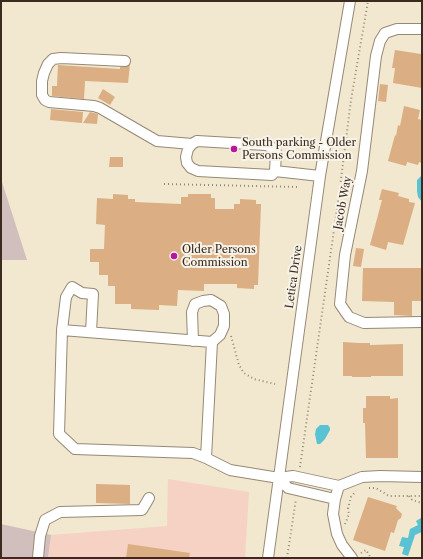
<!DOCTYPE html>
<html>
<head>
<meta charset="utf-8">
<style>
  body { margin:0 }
  #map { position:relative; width:423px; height:559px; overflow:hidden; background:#f2e7cf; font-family:"Libre Caslon Text",serif }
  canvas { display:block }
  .frame { position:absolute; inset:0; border:2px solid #3b2a1e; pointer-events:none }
</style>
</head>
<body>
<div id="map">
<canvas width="423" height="559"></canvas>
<div class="frame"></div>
</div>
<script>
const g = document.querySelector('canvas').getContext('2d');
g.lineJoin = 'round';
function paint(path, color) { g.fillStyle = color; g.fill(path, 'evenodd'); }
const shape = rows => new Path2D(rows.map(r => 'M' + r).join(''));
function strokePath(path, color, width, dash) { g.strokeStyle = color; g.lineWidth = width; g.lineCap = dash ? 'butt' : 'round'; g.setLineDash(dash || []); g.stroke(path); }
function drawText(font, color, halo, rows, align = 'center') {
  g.font = font + ' "Libre Caslon Text",serif'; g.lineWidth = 4; g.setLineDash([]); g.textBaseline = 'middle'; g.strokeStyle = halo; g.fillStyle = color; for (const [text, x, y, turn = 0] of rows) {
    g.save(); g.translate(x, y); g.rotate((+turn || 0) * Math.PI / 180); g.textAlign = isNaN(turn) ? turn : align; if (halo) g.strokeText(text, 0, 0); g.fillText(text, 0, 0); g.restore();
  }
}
paint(shape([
  [168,479,249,492,245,558,48,558,51,535,167,526]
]), '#f6d2c4');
paint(shape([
  [1,179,27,260,1,260],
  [1,524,51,535,48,558,1,558]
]), '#d1bfbe');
paint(shape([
  [422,175,422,202,418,197,417,191,417,180],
  [320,425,328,425,330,428,330,430,325,439,320,444,317,444,315,434,316,429],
  [421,518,422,532,415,535,408,556,402,554,404,547,399,546,402,537,408,538,410,529,418,525,416,521]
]), '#59c3d4');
paint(shape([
  [395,50,421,54,421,56,422,56,422,88,393,83,395,68,392,68],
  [58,65,120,69,120,67,125,67,130,65,128,83,85,81,84,99,52,96,52,86,57,86],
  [380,84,388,85,386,102,378,101],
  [103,89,115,97,110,105,98,98],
  [404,106,420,110,418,119,422,120,422,163,419,162,418,165,407,162,406,166,388,161,395,135,396,136,398,125,400,126],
  [51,109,83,112,82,123,50,120],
  [90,112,98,114,97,124,83,123],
  [110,157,123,157,123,167,109,167],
  [382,189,399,193,398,196,409,199,409,202,415,203,403,245,388,242,386,250,370,245,382,200,379,200],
  [113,194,128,195,128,199,135,199,135,202,181,204,181,197,188,197,188,194,211,194,211,198,215,198,215,209,234,209,234,204,240,204,240,199,256,200,256,204,261,204,258,285,254,285,254,289,237,288,237,284,204,284,204,291,178,290,177,306,159,305,159,310,131,309,131,304,115,304,115,286,108,286,108,275,99,275,99,262,90,262,90,249,104,249,105,225,96,224,97,198,113,199],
  [356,248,364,249,361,267,353,266],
  [363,268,422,268,422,301,412,301,412,316,394,315,394,302,362,301],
  [343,342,359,343,370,343,370,345,403,344,403,376,371,376,371,377,352,377,352,376,343,376],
  [366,396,390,396,390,399,398,398,398,458,366,458,365,423,363,423,363,408,366,408],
  [96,484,130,485,130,504,96,503],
  [368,497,397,506,396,508,402,514,401,518,398,520,394,533,391,532,385,551,353,540],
  [128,544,190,553,189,558,126,558]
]), '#dbae83');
const minor = shape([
  [422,29,397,29,385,33,380,41,376,56,362,171,345,255,340,304,349,317,364,323,422,322],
  [125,61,61,58,53,59,48,64,44,73,42,81,42,95,45,100,49,102,94,106,100,108,157,141,192,144],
  [197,141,266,145,273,148,276,152,275,171,272,175,198,171,191,168,187,163,186,157,188,149,192,144,197,141],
  [275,171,320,176],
  [62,330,212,342,206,458,230,470,279,478,293,476,339,486],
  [91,332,93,294,82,293,72,287,66,297,62,330,59,434,75,449,193,453,206,458],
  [193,341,192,312,195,304,203,301,211,300,221,306,224,314,224,326,220,335,212,342],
  [279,478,288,488,335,499],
  [38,558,40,536,45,520,60,512,142,510,149,498],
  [268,558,320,176,350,1],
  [352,558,342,545,337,534,333,514,335,499,339,486,362,477,380,476,422,477]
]);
strokePath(minor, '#968876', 12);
strokePath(shape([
  [164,184,298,187],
  [231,336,239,365,244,373,254,379,275,384],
  [300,467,339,195,351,100,368,1],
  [369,488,376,488,389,496,422,496],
  [409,496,412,500,422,503],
  [345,524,349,514,348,508,351,497,356,491],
  [361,553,366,550,371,558],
  [287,558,296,499]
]), '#968876', 2, [1, 3]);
strokePath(minor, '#fff', 10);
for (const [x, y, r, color] of [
  [234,149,4,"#b5179e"],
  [174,256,4,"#b5179e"]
]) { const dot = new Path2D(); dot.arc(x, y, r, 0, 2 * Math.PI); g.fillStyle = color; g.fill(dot); strokePath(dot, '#f7f3e8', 1.5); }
drawText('11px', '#3b2a1e', '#f7f3e8', [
  ["South parking - Older",242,143],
  ["Persons Commission",242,156],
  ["Older Persons",182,250],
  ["Commission",182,263]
], 'left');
drawText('11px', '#3b2a1e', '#f7f3e8', [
  ["Jacob Way",343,203,-79],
  ["Letica Drive",294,277,-82]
]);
</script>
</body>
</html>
